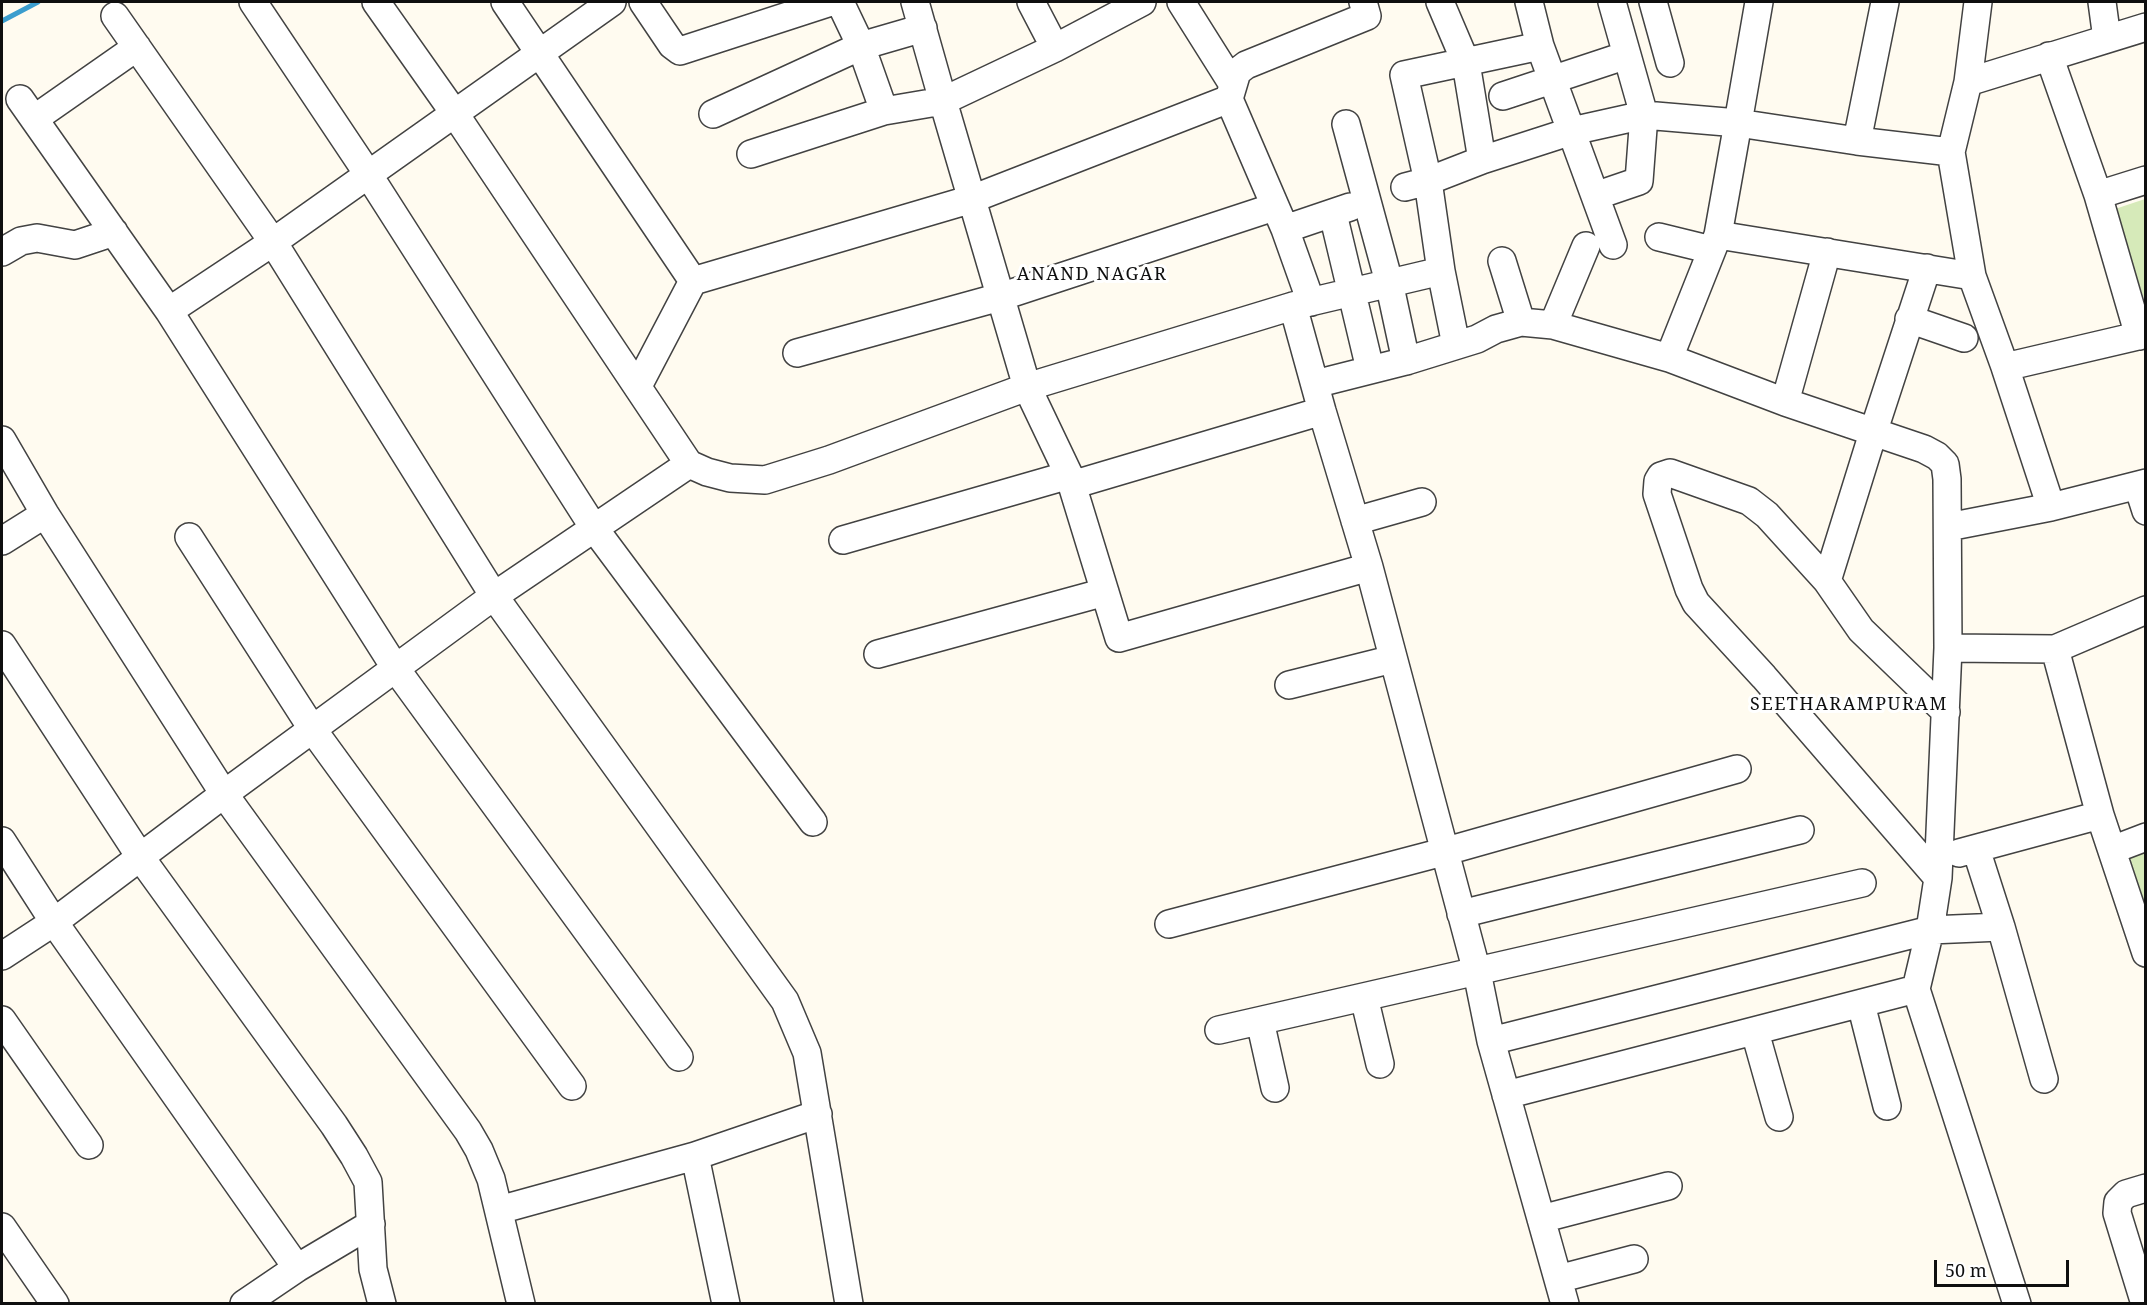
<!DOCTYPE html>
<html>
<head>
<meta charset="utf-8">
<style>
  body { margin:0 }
  #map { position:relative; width:2147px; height:1305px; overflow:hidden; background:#fffbf0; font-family:"Noto Serif",serif }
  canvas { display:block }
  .frame { position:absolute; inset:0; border:3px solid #0f0f0f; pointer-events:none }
  .scale { position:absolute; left:1934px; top:1260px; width:135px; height:27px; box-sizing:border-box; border:3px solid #0f0f0f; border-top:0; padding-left:8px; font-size:18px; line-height:21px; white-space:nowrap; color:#0f0f0f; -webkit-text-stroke:4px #fff; paint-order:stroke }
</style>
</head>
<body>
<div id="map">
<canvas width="2147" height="1305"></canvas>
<div class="frame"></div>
<div class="scale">50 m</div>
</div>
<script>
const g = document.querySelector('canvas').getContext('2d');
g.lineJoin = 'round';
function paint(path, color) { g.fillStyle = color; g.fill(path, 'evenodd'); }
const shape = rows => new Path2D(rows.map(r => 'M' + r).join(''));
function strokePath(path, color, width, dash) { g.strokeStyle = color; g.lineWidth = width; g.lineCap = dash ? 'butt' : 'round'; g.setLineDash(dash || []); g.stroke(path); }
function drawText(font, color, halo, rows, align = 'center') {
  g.font = font + ' "Noto Serif",serif'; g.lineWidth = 6; g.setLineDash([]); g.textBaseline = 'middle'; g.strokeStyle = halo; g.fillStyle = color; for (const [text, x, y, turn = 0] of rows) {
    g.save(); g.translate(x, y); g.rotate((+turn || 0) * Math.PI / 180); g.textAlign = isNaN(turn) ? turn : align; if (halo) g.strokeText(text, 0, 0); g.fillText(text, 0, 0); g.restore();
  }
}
paint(shape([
  [2145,199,2145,301,2112,210],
  [2145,849,2145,928,2124,856]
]), '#d6eab9');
strokePath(shape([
  [2,21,38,2]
]), '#3b9dce', 5);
const minor = shape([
  [253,2,368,174,594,528,813,822],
  [376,2,455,114,689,464,707,472,730,478,765,480,829,460,1027,387,1069,475,843,540],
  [505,2,693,281,638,386],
  [643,2,672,45,680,51,831,2],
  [840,2,861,46,884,111,943,101,1027,387,1293,306,1441,271],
  [915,2,943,101,1055,48,1142,2],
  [1031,2,1055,48],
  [1181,2,1232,83],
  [1440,2,1466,63,1482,160],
  [1529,2,1540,46,1613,245],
  [1653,2,1670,63],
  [1978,2,1968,82,1951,152,1972,276,2005,367,2051,507],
  [2102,2,2107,39],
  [115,16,273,242,494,596,785,1001,807,1053,849,1304],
  [2049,56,2098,195,2139,336],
  [1968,82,2146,27],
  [1503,96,1627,55],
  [20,99,169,311,396,669,679,1057],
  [713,114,861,46,923,28],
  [34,119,137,47],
  [1346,124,1389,282,1406,361],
  [1857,141,1885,2],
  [751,154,884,111],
  [1405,187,1428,181,1482,160,1572,131,1644,115,1738,123,1759,2],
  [2098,195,2146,180],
  [1595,196,1639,181,1644,115,1612,2],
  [1333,214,1370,369],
  [1285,229,1350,207],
  [1718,235,1972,276],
  [1659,237,1712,250],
  [2,252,21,241,37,238,75,245,114,232],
  [1502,261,1521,322],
  [693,281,972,199,1229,99],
  [1311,302,1285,229,1229,99,1237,72,1246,65,1367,16,1363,2],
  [1293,306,1322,411,1369,567,1477,972,1491,1041,1565,1304],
  [169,311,273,242,612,2],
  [1909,319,1964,338],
  [1553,325,1586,246],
  [1456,345,1441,271,1428,181,1404,75,1540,46],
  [797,353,1000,297,1274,207],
  [1669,358,1718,235,1738,123,1857,141,1951,152],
  [2005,367,2146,334],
  [1315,384,1406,361,1477,339,1496,329,1521,322,1553,325,1669,358,1785,402,1924,449,1937,456,1945,464,1947,479,1948,648,1938,878,1930,930,1916,989,2017,1304],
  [1785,402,1827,252],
  [2,440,45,514,224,794,468,1131,479,1150,491,1179,521,1304],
  [1069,475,1119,638,1369,567],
  [1072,485,1322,411],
  [2138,486,2146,511],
  [1355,521,1422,502],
  [1948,527,2051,507,2146,483],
  [189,537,313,730,572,1086],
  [2,541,45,514],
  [1827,581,1873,433,1927,268],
  [2,645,141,858,334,1125,354,1156,368,1182,373,1269,382,1304],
  [1948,648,2055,649,2146,610],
  [2055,649,2100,815,2146,953],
  [878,654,1105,592],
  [1289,685,1393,659],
  [2,841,54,922,297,1268],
  [1976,849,2001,927,2044,1079],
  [2112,850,2146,837],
  [1959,853,2100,815],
  [1938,878,1764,677,1696,603,1689,589,1657,494,1658,481,1661,476,1670,473,1749,501,1767,515,1827,581,1861,630,1946,712],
  [1461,914,1800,830],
  [1169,924,1443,852,1737,769],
  [2,956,54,922,224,794,494,596,689,464],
  [1364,997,1380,1064],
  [1861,1004,1887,1106],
  [2,1020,89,1145],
  [1260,1021,1275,1088],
  [1219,1030,1862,883],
  [1755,1032,1779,1117],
  [1491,1041,1930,930,2001,927],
  [1506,1095,1916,989],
  [695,1156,726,1304],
  [499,1210,695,1156,818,1114],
  [1541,1219,1668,1186],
  [2,1227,55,1304],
  [1558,1279,1634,1259],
  [244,1304,297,1268,371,1224],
  [2145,1304,2117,1213,2118,1202,2126,1194,2146,1188]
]);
strokePath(minor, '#424242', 30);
strokePath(minor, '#fff', 27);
g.letterSpacing = '1.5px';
drawText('18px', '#0f0f0f', '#fff', [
  ["ANAND NAGAR",1092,275],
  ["SEETHARAMPURAM",1849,705]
]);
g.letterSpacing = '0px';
</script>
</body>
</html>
